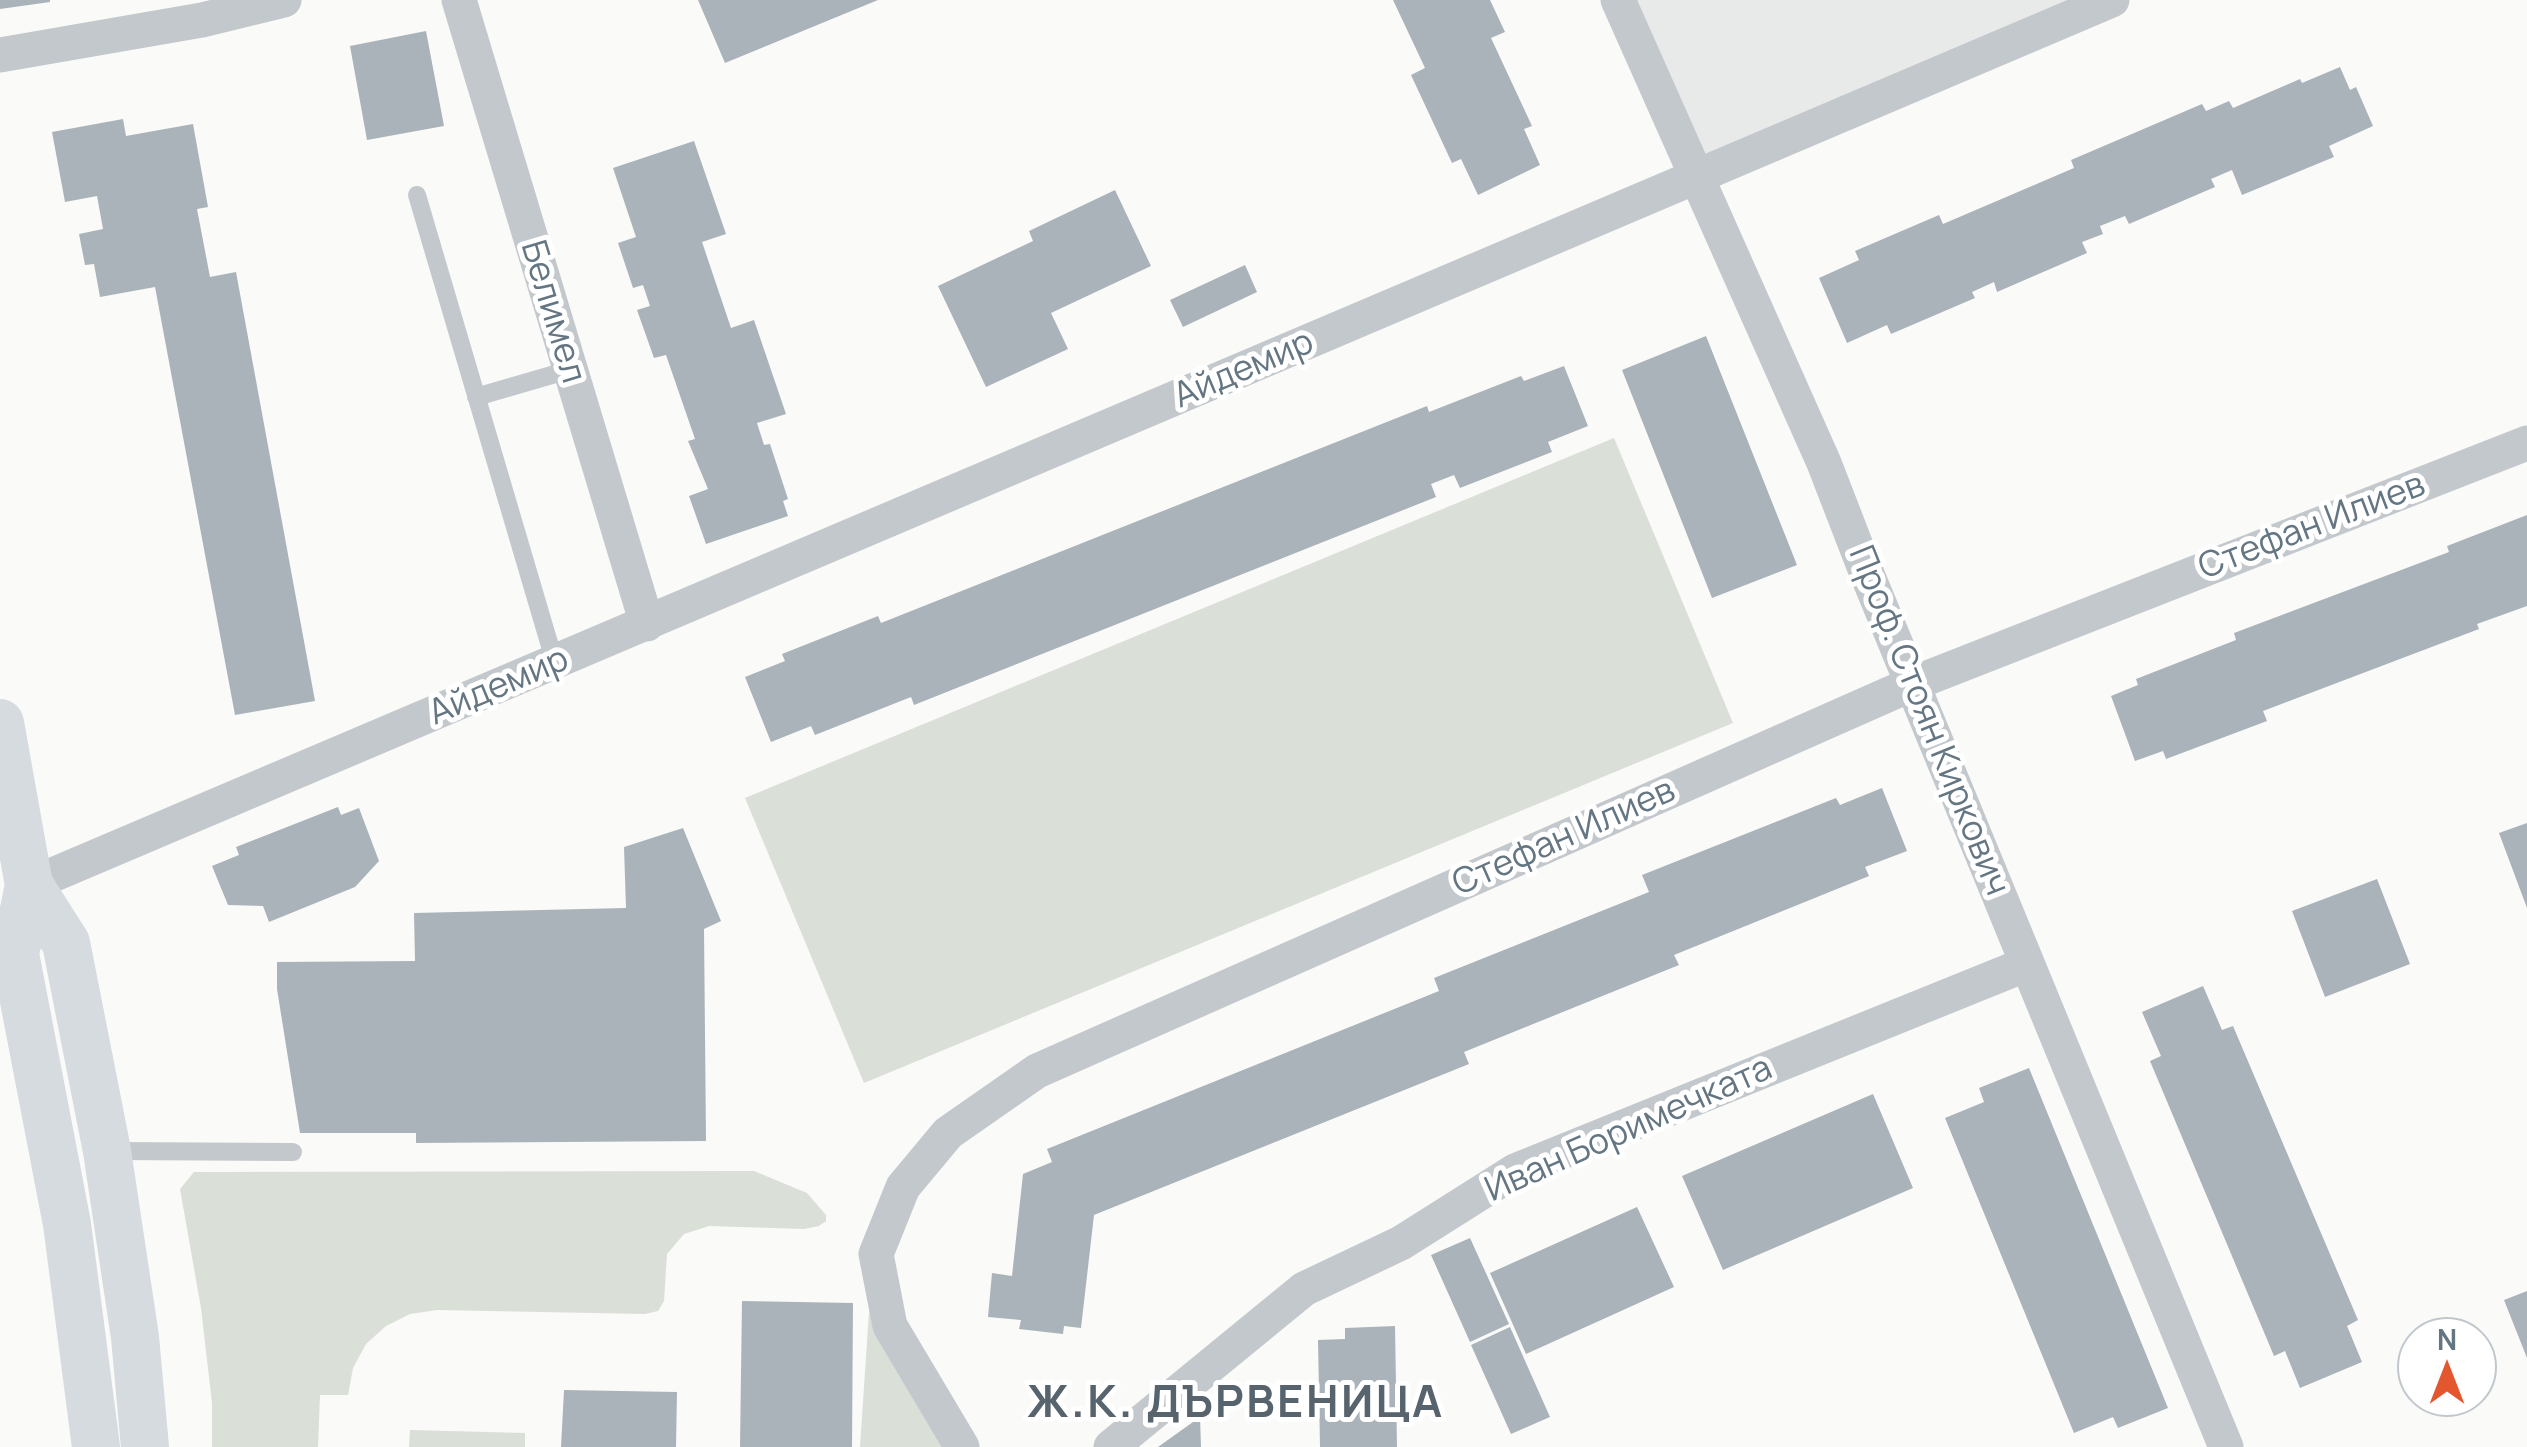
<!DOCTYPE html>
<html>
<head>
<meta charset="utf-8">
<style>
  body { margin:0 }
  #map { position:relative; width:2527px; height:1447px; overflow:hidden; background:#fafaf8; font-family:Manrope,sans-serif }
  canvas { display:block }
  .north { position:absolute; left:2397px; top:1317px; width:100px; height:100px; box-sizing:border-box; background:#fff; border:2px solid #c1c8cd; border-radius:50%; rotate:0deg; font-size:28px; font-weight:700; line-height:40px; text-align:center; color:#657683 }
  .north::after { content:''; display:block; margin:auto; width:35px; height:45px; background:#e4572e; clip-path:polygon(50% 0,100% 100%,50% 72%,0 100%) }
</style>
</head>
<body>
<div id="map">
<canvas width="2527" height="1447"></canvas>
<div class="north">N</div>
</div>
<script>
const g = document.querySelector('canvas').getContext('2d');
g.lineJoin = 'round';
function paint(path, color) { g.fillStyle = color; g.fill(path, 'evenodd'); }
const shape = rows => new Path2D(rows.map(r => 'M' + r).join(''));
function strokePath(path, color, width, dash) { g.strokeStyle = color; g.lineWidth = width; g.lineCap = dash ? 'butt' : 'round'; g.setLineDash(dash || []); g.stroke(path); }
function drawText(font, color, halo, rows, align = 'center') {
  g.font = font + ' Manrope,sans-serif'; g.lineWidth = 10; g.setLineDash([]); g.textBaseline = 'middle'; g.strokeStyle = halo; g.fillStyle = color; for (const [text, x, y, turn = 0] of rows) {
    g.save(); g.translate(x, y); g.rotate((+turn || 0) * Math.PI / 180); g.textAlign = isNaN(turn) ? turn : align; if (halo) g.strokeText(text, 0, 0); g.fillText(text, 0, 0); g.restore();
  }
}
paint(shape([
  [1618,0,2112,0,1698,176]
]), '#e8e9e9');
paint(shape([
  [1614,438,1733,723,864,1083,745,798],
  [754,1171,807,1193,826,1215,826,1221,819,1226,804,1229,709,1226,684,1234,667,1254,664,1301,658,1311,645,1314,437,1310,410,1314,386,1326,366,1344,353,1368,348,1395,320,1395,318,1447,212,1447,212,1403,201,1308,180,1189,194,1172],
  [869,1312,946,1447,860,1447],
  [410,1430,525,1433,525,1447,409,1447]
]), '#dadfd7');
paint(shape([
  [0,0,50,0,50,2,0,9],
  [698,0,878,0,725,63],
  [1393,0,1490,0,1505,32,1491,38,1532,126,1524,129,1540,165,1478,195,1461,159,1452,163,1411,75,1425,68],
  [426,31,444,126,367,140,350,46],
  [2340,67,2350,90,2356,87,2373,126,2329,146,2334,157,2242,195,2232,170,2211,179,2215,187,2129,224,2125,216,2100,226,2103,234,2082,242,2087,253,1997,292,1994,282,1972,292,1975,298,1891,334,1887,325,1847,343,1819,278,1859,260,1855,251,1939,215,1943,224,2074,168,2071,160,2202,104,2206,111,2229,101,2233,108,2300,79,2302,83],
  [123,119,126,136,193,124,208,207,197,209,210,277,236,272,315,701,235,715,155,287,100,297,94,264,85,265,79,234,103,229,97,196,65,202,52,132],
  [694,141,726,234,702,242,731,328,754,320,786,414,757,423,764,445,770,444,788,499,783,501,788,516,706,544,689,496,708,489,688,441,695,439,666,355,654,358,637,310,650,306,643,285,633,288,618,243,636,237,613,168],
  [1115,190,1151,266,1051,313,1068,349,986,387,938,286,1033,241,1029,231],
  [1245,265,1257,292,1183,327,1170,300],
  [1706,336,1797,565,1712,598,1622,370],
  [1564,366,1588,426,1548,442,1552,452,1460,488,1454,475,1431,484,1436,497,914,705,911,697,815,735,811,726,771,742,745,677,785,661,782,654,878,616,881,623,1427,406,1429,412,1521,376,1524,381],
  [2527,515,2527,606,2477,624,2479,629,2263,711,2267,721,2166,759,2163,751,2135,761,2111,696,2138,685,2136,679,2236,640,2234,633,2449,552,2447,546],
  [1882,788,1907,851,1865,867,1869,876,1674,955,1679,965,1464,1052,1469,1064,1094,1215,1081,1328,1064,1326,1063,1334,1019,1329,1021,1320,988,1317,992,1273,1012,1276,1023,1174,1052,1162,1047,1149,1439,991,1434,978,1649,892,1642,875,1836,798,1840,805],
  [338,807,341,815,359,808,379,861,355,887,269,922,263,906,228,905,212,866,239,855,236,847],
  [2527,823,2527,908,2499,833],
  [683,828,721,921,704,929,706,1141,416,1143,416,1133,300,1133,277,989,277,962,415,961,414,913,626,908,624,847],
  [2377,879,2410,964,2325,997,2292,911],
  [2203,986,2222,1030,2233,1026,2358,1320,2347,1326,2362,1362,2300,1388,2285,1351,2274,1356,2150,1061,2161,1056,2142,1012],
  [2029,1068,2168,1408,2118,1428,2113,1417,2074,1433,1945,1118,1984,1102,1979,1088],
  [1873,1094,1913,1188,1723,1270,1682,1176],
  [1637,1207,1674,1287,1526,1354,1490,1273],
  [1470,1238,1509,1324,1470,1342,1431,1255],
  [2527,1291,2527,1358,2504,1300],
  [742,1301,853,1303,852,1447,740,1447],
  [1395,1326,1397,1447,1320,1447,1318,1340,1345,1339,1345,1328],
  [1510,1327,1550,1417,1511,1434,1471,1345],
  [564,1390,677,1392,676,1447,561,1447],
  [1200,1417,1201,1447,1158,1447]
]), '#aab3b9');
strokePath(shape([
  [417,195,555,663],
  [476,397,569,370],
  [108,1151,293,1152]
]), '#c3c8cc', 18);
strokePath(shape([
  [459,0,647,624],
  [1618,0,1824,463,1865,569,2226,1447],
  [0,55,202,20,284,0],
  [29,885,2112,0],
  [962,1447,890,1326,876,1254,903,1187,948,1133,1037,1071,1912,684,2527,443],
  [1111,1447,1304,1289,1401,1243,1515,1171,2027,964]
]), '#c3c8cc', 35);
strokePath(shape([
  [0,723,29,885,15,954,67,1224,96,1447],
  [29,885,66,943,107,1151,135,1337,145,1447]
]), '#d6dbdf', 48);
drawText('35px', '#657683', '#fff', [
  ["Белимел",552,312,73],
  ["Айдемир",1244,370,-23],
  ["Стефан Илиев",2312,527,-21],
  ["Айдемир",499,687,-23],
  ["Проф. Стоян Киркович",1928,721,68],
  ["Стефан Илиев",1564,838,-24],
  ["Иван Боримечката",1629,1130,-24]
]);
g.letterSpacing = '2.5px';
drawText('bold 45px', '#57646e', '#fff', [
  ["Ж.К. ДЪРВЕНИЦА",1236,1404]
]);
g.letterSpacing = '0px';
</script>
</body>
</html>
